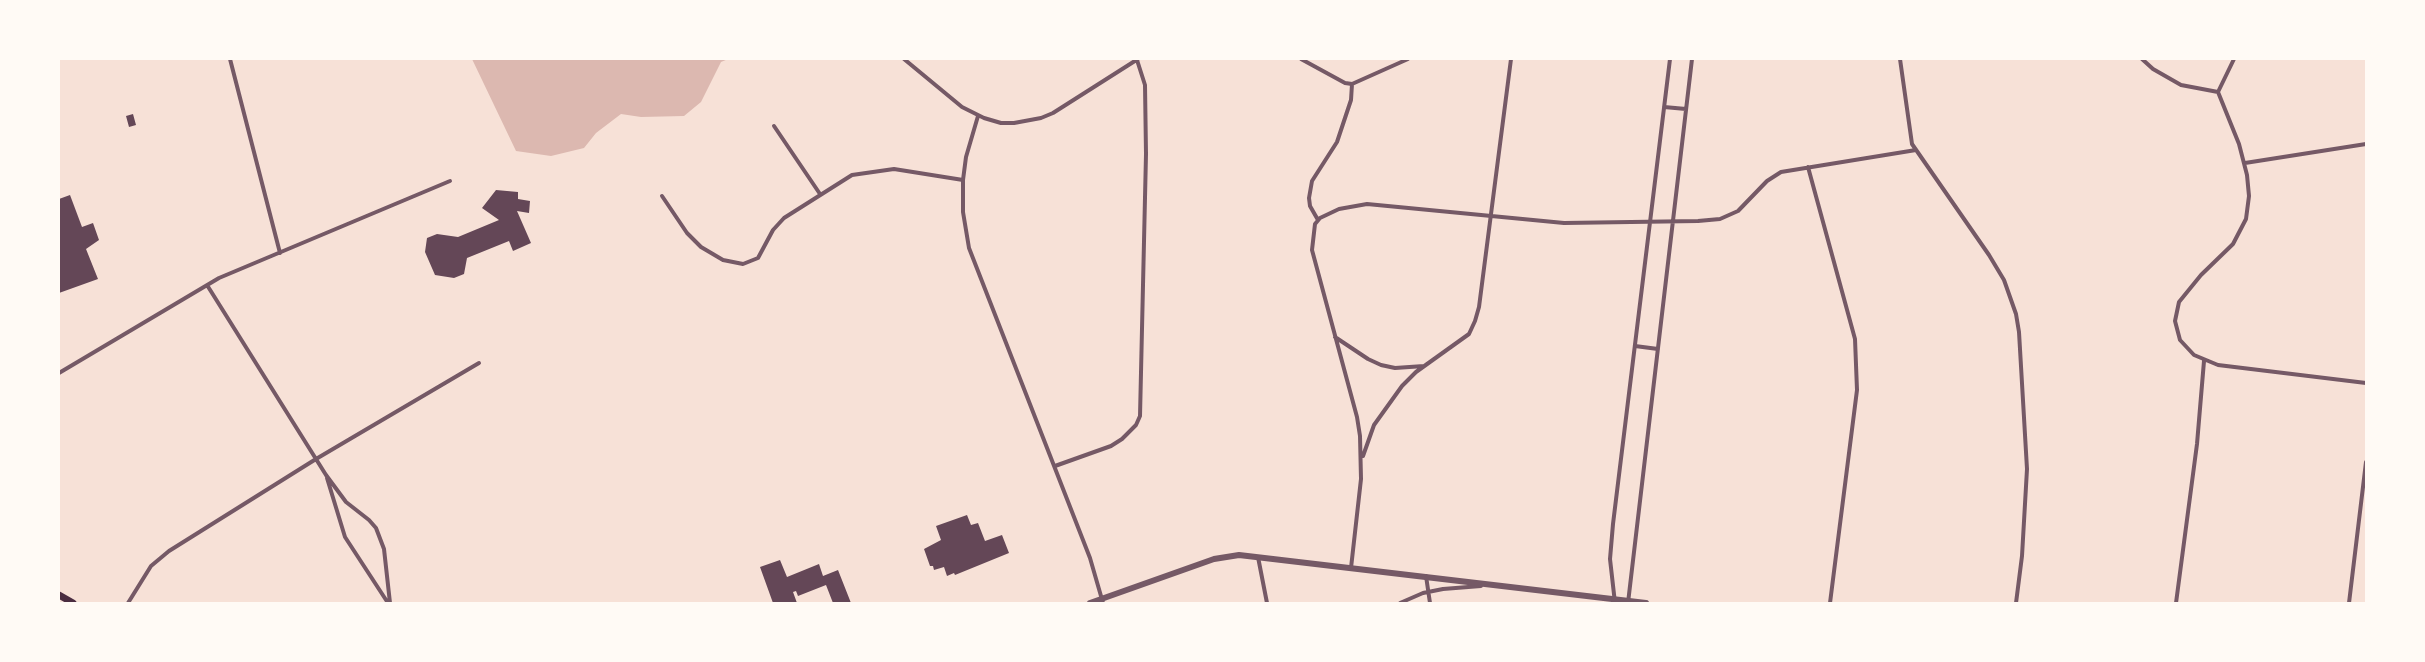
<!DOCTYPE html>
<html>
<head>
<meta charset="utf-8">
<style>
  body { margin:0 }
  #map { position:relative; width:2425px; height:662px; overflow:hidden; background:#f7e1d7; font-family:Georgia,serif }
  canvas { display:block }
  .frame { position:absolute; inset:0; border:60px solid #fffaf5; pointer-events:none }
</style>
</head>
<body>
<div id="map">
<canvas width="2425" height="662"></canvas>
<div class="frame"></div>
</div>
<script>
const g = document.querySelector('canvas').getContext('2d');
g.lineJoin = 'round';
function paint(path, color) { g.fillStyle = color; g.fill(path, 'evenodd'); }
const shape = rows => new Path2D(rows.map(r => 'M' + r).join(''));
function strokePath(path, color, width, dash) { g.strokeStyle = color; g.lineWidth = width; g.lineCap = dash ? 'butt' : 'round'; g.setLineDash(dash || []); g.stroke(path); }
paint(shape([
  [472,59,728,59,721,62,701,102,684,116,641,117,621,114,596,133,584,148,551,156,516,151]
]), '#dcb8b0');
paint(shape([
  [133,114,136,125,129,127,126,116],
  [496,190,518,192,518,199,530,201,529,213,517,211,531,243,513,251,509,241,467,258,464,274,454,278,435,275,425,252,427,238,437,234,458,237,499,220,482,208],
  [70,195,82,227,93,223,99,240,86,249,98,279,59,293,59,199],
  [967,515,971,525,978,523,985,541,1002,535,1009,553,955,575,954,573,947,576,944,567,934,570,933,566,930,566,924,549,941,540,936,526],
  [780,560,787,577,819,564,823,576,838,570,851,603,833,603,826,585,798,596,796,591,793,592,797,603,773,603,760,567]
]), '#644757');
strokePath(shape([
  [230,59,280,253],
  [904,59,962,107,984,118,1001,123,1014,123,1041,118,1053,113,1138,59],
  [1301,59,1345,83,1352,84,1408,59],
  [1900,59,1912,144,1989,255,2004,280,2016,314,2019,332,2027,469,2022,556,2016,603],
  [2142,59,2153,69,2181,85,2218,92,2239,144,2247,175,2249,196,2246,219,2233,244,2201,275,2179,302,2175,321,2180,340,2194,355,2218,365,2366,383],
  [2218,92,2234,59],
  [1664,107,1686,109],
  [978,116,966,157,963,180,963,212,969,248,1090,558,1103,603],
  [774,126,820,194],
  [2245,163,2366,144],
  [1808,167,1855,339,1857,390,1830,603],
  [662,196,687,233,701,247,723,260,743,264,758,258,773,230,784,218,852,175,894,169,963,180],
  [1318,220,1310,206,1309,198,1312,181,1337,142,1351,100,1352,84],
  [207,285,326,475,346,502,369,520,376,528,384,549,390,603],
  [1335,337,1368,359,1381,365,1395,368,1424,366],
  [1635,346,1658,349],
  [59,373,219,278,450,181],
  [1363,456,1374,425,1402,386,1416,372,1469,334,1475,321,1479,307,1511,59],
  [1055,466,1111,446,1122,439,1136,425,1140,416,1146,154,1145,85,1137,60],
  [327,478,345,537,388,603],
  [1258,557,1267,603],
  [1351,568,1361,479,1360,436,1357,417,1312,250,1315,224,1320,218,1339,209,1367,204,1564,223,1698,221,1720,219,1738,211,1767,181,1781,172,1916,150],
  [1426,576,1430,603],
  [128,603,151,566,169,551,316,459,479,363],
  [1400,603,1423,593,1443,589,1481,586],
  [1615,603,1610,559,1613,524,1670,59],
  [1628,603,1692,59],
  [2176,603,2197,444,2204,361],
  [2349,603,2366,462]
]), '#755966', 4);
strokePath(shape([
  [1090,603,1214,559,1239,555,1646,603]
]), '#755966', 6);
strokePath(shape([
  [59,595,73,603]
]), '#4a2c40', 7);
</script>
</body>
</html>
